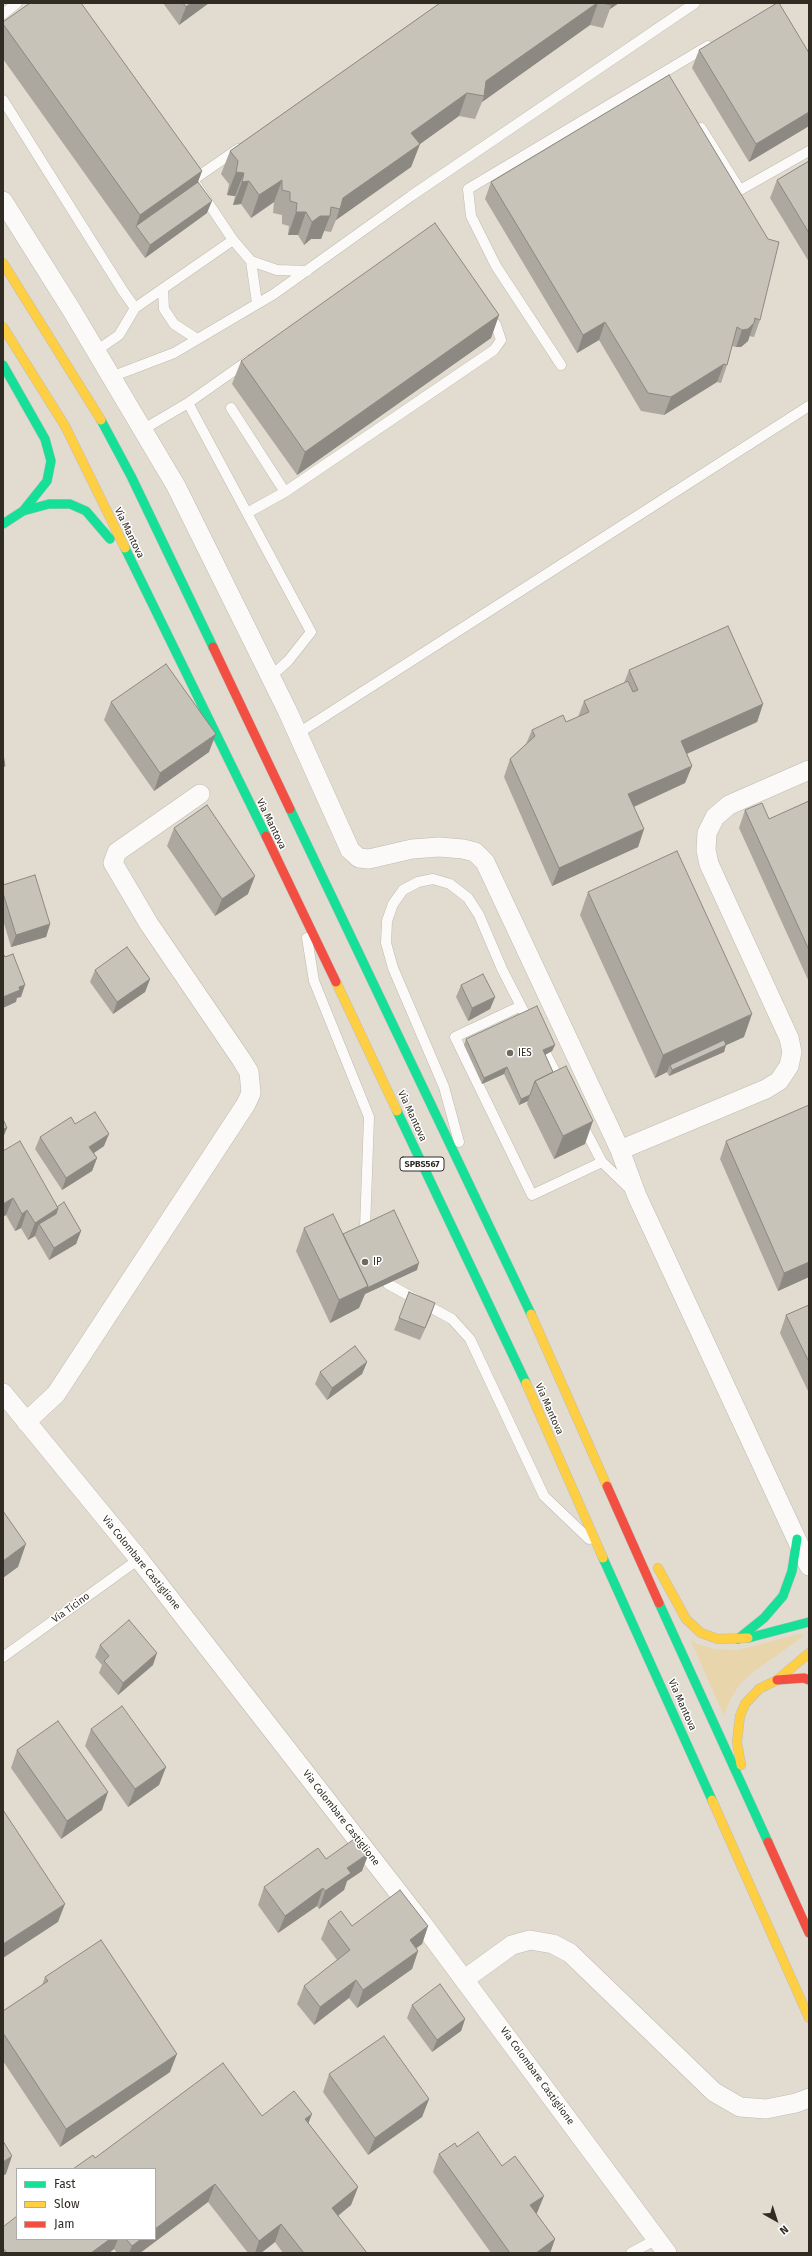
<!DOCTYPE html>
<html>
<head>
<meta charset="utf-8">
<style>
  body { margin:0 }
  #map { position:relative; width:812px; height:2256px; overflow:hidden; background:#e2dcd0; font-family:"Fira Sans",sans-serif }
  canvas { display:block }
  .frame { position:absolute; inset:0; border:4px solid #302c24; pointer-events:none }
  .legend { position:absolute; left:16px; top:2168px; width:140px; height:72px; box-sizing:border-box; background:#fff; border:1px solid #acaba7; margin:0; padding:5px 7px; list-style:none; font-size:12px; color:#302c24 }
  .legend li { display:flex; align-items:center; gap:8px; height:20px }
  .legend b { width:20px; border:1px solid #acaba7 }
  .north { position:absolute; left:756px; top:2200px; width:40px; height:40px; -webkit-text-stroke:3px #fff; paint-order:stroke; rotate:141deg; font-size:11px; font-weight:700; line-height:16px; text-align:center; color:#302c24 }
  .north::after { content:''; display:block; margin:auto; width:14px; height:18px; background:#302c24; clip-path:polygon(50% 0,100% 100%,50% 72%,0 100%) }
</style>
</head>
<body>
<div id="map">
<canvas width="812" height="2256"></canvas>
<div class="frame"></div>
<ul class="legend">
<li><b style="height:5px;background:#16e098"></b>Fast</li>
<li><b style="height:5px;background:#ffcf43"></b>Slow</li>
<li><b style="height:5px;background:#f24e42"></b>Jam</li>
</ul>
<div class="north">N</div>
</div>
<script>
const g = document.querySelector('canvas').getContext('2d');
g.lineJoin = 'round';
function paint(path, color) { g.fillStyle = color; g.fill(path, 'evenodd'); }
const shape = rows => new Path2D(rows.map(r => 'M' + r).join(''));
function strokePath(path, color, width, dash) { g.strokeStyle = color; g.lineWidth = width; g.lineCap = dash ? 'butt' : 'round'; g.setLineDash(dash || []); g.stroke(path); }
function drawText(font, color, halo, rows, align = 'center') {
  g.font = font + ' "Fira Sans",sans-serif'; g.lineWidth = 3; g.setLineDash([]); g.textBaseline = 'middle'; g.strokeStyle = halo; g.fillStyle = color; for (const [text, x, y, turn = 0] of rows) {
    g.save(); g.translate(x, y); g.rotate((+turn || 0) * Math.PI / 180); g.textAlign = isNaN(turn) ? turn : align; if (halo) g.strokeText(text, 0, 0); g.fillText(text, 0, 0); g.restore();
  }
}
paint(shape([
  [799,1634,805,1635,752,1673,740,1684,730,1700,724,1716,690,1639,697,1644,715,1649,738,1650]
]), '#e8d5ac');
const lane = shape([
  [3,14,17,3],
  [3,100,123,291,135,308],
  [701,128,740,190,809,151],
  [238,149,193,180,233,240,251,261,277,270,307,271],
  [251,261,257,303],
  [163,289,164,309,174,324,197,339],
  [96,351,119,335,135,308,233,240],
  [561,365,496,266,471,216,468,189,708,46],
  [111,377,174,353,274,294,411,196,695,3],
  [188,403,249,360],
  [231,408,285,492],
  [142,430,188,403,247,513,285,492,494,350,501,340,496,325,489,315],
  [247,513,311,632,288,661,270,677],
  [297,734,809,406],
  [307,938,314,981,369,1117,365,1228],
  [521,1006,455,1037,532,1195,602,1162],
  [546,1054,561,1083],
  [582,1124,602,1162,631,1190],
  [459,1142,444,1087,393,968,386,943,387,921,393,904,403,890,418,882,433,879,450,884,468,898,479,915,502,969,526,1016],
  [388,1284,452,1319,470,1339,544,1496,589,1539],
  [3,1657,139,1559],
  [631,2253,657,2239]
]);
const street = shape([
  [3,201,71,309,176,486,287,710,350,850,359,858,369,859,412,849,439,847,463,849,475,852,485,862,620,1150,637,1196,809,1566],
  [620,1150,766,1089,779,1081,789,1066,792,1052,789,1038,709,864,706,850,707,833,715,817,729,805,809,770],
  [3,1393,139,1559,419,1919,667,2253],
  [26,1422,56,1394,246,1104,251,1093,249,1072,241,1059,149,924,113,863,117,852,200,794],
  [465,1979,512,1945,530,1940,553,1944,570,1953,714,2092,740,2107,766,2109,796,2103,809,2098]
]);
const fast = shape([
  [3,365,45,439,51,461,47,481,23,511,3,524],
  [101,420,131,476,213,647],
  [23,511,49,504,70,504,86,511,110,539],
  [125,548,266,836],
  [290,809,531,1314],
  [397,1111,526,1383],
  [603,1558,712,1800],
  [659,1603,768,1842],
  [748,1638,809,1622],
  [738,1639,764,1618,783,1596,792,1571,797,1539]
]);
const slow = shape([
  [3,263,101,420],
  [3,327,65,426,125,548],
  [336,982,397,1111],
  [531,1314,607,1486],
  [526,1383,603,1558],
  [658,1568,686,1619,701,1633,718,1639,748,1638],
  [741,1765,737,1742,740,1716,745,1704,759,1689,777,1680,809,1653],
  [712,1800,809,2018]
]);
const jam = shape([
  [213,647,290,809],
  [266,836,336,982],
  [607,1486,659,1603],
  [777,1680,804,1678,809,1680],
  [768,1842,809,1933]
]);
strokePath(lane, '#bfbab0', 11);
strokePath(street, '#bfbab0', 20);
strokePath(fast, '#c0bcb7', 10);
strokePath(slow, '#c0bcb7', 10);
strokePath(jam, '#c0bcb7', 10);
strokePath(lane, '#fbfaf8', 10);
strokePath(street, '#fbfaf8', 19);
strokePath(fast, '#16e098', 9);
strokePath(slow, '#ffcf43', 9);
strokePath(jam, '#f24e42', 9);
paint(shape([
  [163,3,209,3,179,25],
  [440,3,619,3,610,9,603,28,590,25,482,102,475,119,459,116,420,144,411,167,336,220,331,232,324,231,321,239,311,239,304,245,298,235,288,235,289,226,282,224,282,215,273,213,274,202,251,218,241,204,233,205,235,196,227,195,229,184,221,174,230,151],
  [3,22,202,171,198,182,207,213,145,258,3,59],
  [699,50,809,53,809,126,749,162,692,68],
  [809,161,809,262,770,198,777,180],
  [491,182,760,320,754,337,749,336,748,341,741,347,736,347,732,346,727,365,721,383,717,382,664,415,641,411,599,340,577,353,485,199],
  [499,315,491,338,297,475,232,384,241,361],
  [629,670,763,704,757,722,687,754,692,766,685,783,634,807,644,829,638,847,552,886,504,777,510,759,526,744,532,730,566,722,578,717,584,701,624,683],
  [111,702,209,752,154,791,104,720],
  [809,801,809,982,739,828,745,810,769,819],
  [174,828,248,894,215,916,167,846],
  [3,885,50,924,46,937,11,947,3,920],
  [588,892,744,1037,726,1045,724,1052,669,1076,667,1072,655,1078,580,915],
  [95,970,150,979,145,992,113,1014,90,982],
  [461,985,495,997,490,1009,468,1021,456,997],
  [466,1039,555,1045,552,1051,545,1055,585,1144,554,1159,527,1104,528,1101,519,1105,504,1074,482,1084,464,1045],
  [75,1124,104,1146,94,1153,97,1158,92,1171,62,1190,35,1149,40,1137],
  [726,1141,809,1277,778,1291,720,1159],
  [3,1151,81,1231,76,1244,49,1260,35,1236,28,1240,21,1228,15,1231,6,1215],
  [304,1228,343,1234,417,1270,365,1294,359,1308,330,1323,296,1251],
  [809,1305,809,1393,780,1333,786,1315],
  [431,1315,420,1340,394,1330,399,1318],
  [367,1362,362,1374,327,1400,315,1384,320,1372],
  [100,1645,153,1665,118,1695,99,1673,102,1665,95,1657],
  [91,1729,166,1767,159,1785,128,1807,85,1746],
  [17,1750,102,1810,61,1839,11,1768],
  [326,1859,362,1871,347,1881,344,1890,319,1909,317,1906,278,1933,258,1905,264,1887],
  [328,1921,352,1926,428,1926,422,1944,416,1948,418,1951,412,1969,357,2008,349,1998,314,2025,297,2004,304,1986,337,1960,321,1939],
  [45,1977,170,2072,60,2147,3,2061,3,2011,42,1985],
  [412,2005,465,2019,461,2031,432,2052,407,2018],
  [329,2074,429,2099,422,2117,368,2155,323,2092],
  [262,2116,308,2123,358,2187,351,2205,338,2216,367,2253,283,2253,275,2242,261,2253,248,2253,208,2202,140,2253,117,2253,114,2249,109,2253,3,2253,3,2227,17,2239,155,2239,95,2158],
  [457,2147,502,2166,537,2213,536,2214,555,2239,550,2253,491,2253,433,2172,439,2154]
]), '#aca89f');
paint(shape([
  [191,3,209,3,179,25,186,7],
  [597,3,598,3,590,25,482,102,484,96,486,81],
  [610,3,619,3,610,9,611,5],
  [467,93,459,116,420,144,411,167,336,220,343,198,411,133],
  [809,112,809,126,749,162,756,144],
  [202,171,193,194,136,226,132,238,140,215],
  [236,172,244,173,235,196,227,195],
  [282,180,274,202,251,218,259,195],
  [249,181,241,204,233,205,242,182],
  [212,201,207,213,145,258,150,245],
  [296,212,306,212,298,235,288,235],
  [320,216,330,216,321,239,311,239,304,245,312,222],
  [499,315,491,338,297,475,305,452],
  [605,322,599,340,577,353,583,335],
  [754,323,748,341,741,347,736,347,742,330],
  [724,364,717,382,664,415,671,397],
  [763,704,757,722,675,759,681,741],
  [216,734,209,752,154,791,160,773],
  [692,766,685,783,622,812,628,794],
  [644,829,638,847,552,886,559,868],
  [255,876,248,894,215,916,222,899],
  [50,924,46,937,11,947,16,935],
  [150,979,145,992,113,1014,117,1002],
  [25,985,21,997,17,998,16,1002,3,1008,3,997,19,987],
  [495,997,490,1009,468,1021,472,1008],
  [752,1014,744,1037,672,1070,670,1065,667,1072,655,1078,663,1055],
  [555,1045,552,1051,541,1057,543,1050],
  [726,1045,724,1052,669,1076,672,1070],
  [507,1067,504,1074,482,1084,484,1078],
  [530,1095,528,1101,519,1105,521,1099],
  [593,1121,585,1144,554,1159,563,1136],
  [7,1128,3,1138,3,1129],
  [109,1134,104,1146,85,1159,89,1147],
  [97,1158,92,1171,62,1190,66,1178],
  [13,1198,6,1215,3,1217,3,1204],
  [58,1208,51,1226,39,1224,35,1236,28,1240,35,1223],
  [27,1210,21,1228,15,1231,22,1214],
  [81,1231,76,1244,49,1260,54,1248],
  [809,1262,809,1277,778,1291,784,1273],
  [419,1263,417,1270,365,1294,359,1308,330,1323,339,1300,368,1286],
  [435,1303,431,1315,420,1340,425,1328],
  [367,1362,362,1374,327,1400,332,1388],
  [26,1544,18,1567,3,1578,3,1561],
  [157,1653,153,1665,118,1695,123,1683],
  [166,1767,159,1785,128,1807,135,1789],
  [108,1792,102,1810,61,1839,67,1821],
  [369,1853,362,1871,347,1881,344,1890,319,1909,325,1891,347,1868],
  [323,1888,317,1906,278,1933,285,1916],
  [65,1904,58,1922,3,1958,3,1944],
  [428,1926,422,1944,403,1958,410,1940],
  [418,1951,412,1969,357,2008,363,1990],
  [356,1980,349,1998,314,2025,320,2007],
  [465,2019,461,2031,432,2052,437,2040],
  [177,2054,170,2072,60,2147,66,2129],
  [429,2099,422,2117,368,2155,375,2138],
  [312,2114,305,2132,305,2119],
  [12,2156,6,2174,3,2176,3,2162],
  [215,2184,208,2202,140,2253,129,2253,132,2246,141,2239,155,2239,155,2229],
  [358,2187,351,2205,325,2226,332,2208],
  [544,2196,537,2213,523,2223,530,2205],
  [281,2224,275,2242,261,2253,255,2253,259,2241],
  [110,2239,118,2239,114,2249,109,2253,91,2253],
  [555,2239,550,2253,536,2253]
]), '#8c8882');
const building = shape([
  [30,3,81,3,202,171,140,215,3,24,3,22,30,3],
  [183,3,191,3,186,7,183,3],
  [440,3,597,3,486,81,484,96,467,93,411,133,420,144,343,198,340,209,331,207,330,216,320,216,312,222,306,212,296,212,297,203,290,201,290,192,282,190,282,180,259,195,249,181,242,182,244,173,236,172,238,161,230,151,440,3],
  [602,3,612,3,611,5,602,3],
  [777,3,779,3,809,53,809,112,756,144,699,50,777,3],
  [669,75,768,239,779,242,760,320,755,318,754,323,748,329,742,330,737,327,727,365,724,364,671,397,648,393,605,322,583,335,491,182,669,75],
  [809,161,809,233,777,180,809,161],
  [198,182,212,201,150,245,136,226,198,182],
  [435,223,499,315,305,452,241,361,435,223],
  [728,626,763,704,681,741,692,766,628,794,644,829,559,868,510,759,535,736,532,730,563,715,566,722,589,712,584,701,628,681,633,692,638,690,629,670,728,626],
  [166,664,216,734,160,773,111,702,166,664],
  [3,754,5,766,3,767,3,754],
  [809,801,809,950,745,810,762,803,769,819,809,801],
  [207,805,255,876,222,899,174,828,207,805],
  [677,851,752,1014,663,1055,588,892,677,851],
  [35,875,50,924,16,935,3,893,3,885,35,875],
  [127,947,150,979,117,1002,95,970,127,947],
  [13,954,25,985,19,987,20,990,3,997,3,956,4,955,5,957,13,954],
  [483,974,495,997,472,1008,461,985,483,974],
  [537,1006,555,1045,543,1050,553,1072,535,1081,530,1095,521,1099,507,1067,484,1078,466,1039,537,1006],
  [724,1040,726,1045,672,1070,670,1065,724,1040],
  [566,1066,593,1121,563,1136,535,1081,566,1066],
  [809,1105,809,1262,784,1273,726,1141,809,1105],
  [95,1112,109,1134,89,1147,97,1158,66,1178,40,1137,71,1117,75,1124,95,1112],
  [3,1119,7,1128,3,1129,3,1119],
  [20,1141,58,1208,35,1223,27,1210,22,1214,13,1198,3,1204,3,1151,20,1141],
  [64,1202,81,1231,54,1248,39,1224,56,1214,58,1208,57,1207,64,1202],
  [394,1210,419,1263,367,1288,368,1286,343,1234,394,1210],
  [333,1214,368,1286,339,1300,304,1228,333,1214],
  [409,1292,435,1303,425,1328,399,1318,409,1292],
  [809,1305,809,1362,786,1315,809,1305],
  [355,1346,367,1362,332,1388,320,1372,355,1346],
  [3,1511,26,1544,3,1561,3,1511],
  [129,1620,157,1653,123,1683,104,1661,109,1656,100,1645,129,1620],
  [122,1706,166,1767,135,1789,91,1729,122,1706],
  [58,1721,108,1792,67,1821,17,1750,58,1721],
  [3,1810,65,1904,3,1944,3,1810],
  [357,1837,369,1853,347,1868,351,1873,325,1891,323,1888,285,1916,264,1887,318,1848,326,1859,357,1837],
  [400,1890,428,1926,410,1940,418,1951,363,1990,356,1980,320,2007,304,1986,350,1950,328,1921,341,1911,352,1926,400,1890],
  [101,1940,177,2054,66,2129,3,2033,3,2011,48,1981,45,1977,101,1940],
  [440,1984,465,2019,437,2040,412,2005,440,1984],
  [384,2036,429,2099,375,2138,329,2074,384,2036],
  [223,2063,262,2116,294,2091,312,2114,305,2119,358,2187,332,2208,367,2253,304,2253,281,2224,259,2241,215,2184,155,2229,155,2169,73,2169,93,2155,95,2158,223,2063],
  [478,2132,502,2166,515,2156,544,2196,530,2205,555,2239,536,2253,510,2253,439,2154,455,2143,457,2147,478,2132],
  [3,2141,12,2156,3,2162,3,2141],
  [17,2216,17,2239,110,2239,91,2253,7,2253,3,2248,3,2227,17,2216],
  [126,2239,141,2239,132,2246,126,2239]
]);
paint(building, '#c8c3b9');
strokePath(building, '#8c8882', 1);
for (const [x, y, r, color] of [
  [510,1053,4,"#6e6a60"],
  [365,1262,4,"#6e6a60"]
]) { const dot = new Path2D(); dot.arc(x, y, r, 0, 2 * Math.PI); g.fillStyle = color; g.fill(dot); strokePath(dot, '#fff', 1.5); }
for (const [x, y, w] of [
  [422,1164,44]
]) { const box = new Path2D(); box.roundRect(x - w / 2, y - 7, w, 14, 3); g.fillStyle = '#fff'; g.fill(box); strokePath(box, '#302c24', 1); }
drawText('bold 9px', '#302c24', null, [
  ["SPBS567",422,1164]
]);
drawText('10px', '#302c24', '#fff', [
  ["Via Mantova",129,533,64],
  ["Via Mantova",271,824,64],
  ["Via Mantova",412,1116,65],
  ["Via Mantova",549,1409,66],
  ["Via Colombare Castiglione",141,1563,51],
  ["Via Ticino",71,1608,-36],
  ["Via Mantova",682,1705,66],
  ["Via Colombare Castiglione",341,1818,52],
  ["Via Colombare Castiglione",537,2076,54]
]);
drawText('10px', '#302c24', '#fff', [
  ["IES",518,1053],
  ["IP",373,1262]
], 'left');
</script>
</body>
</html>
